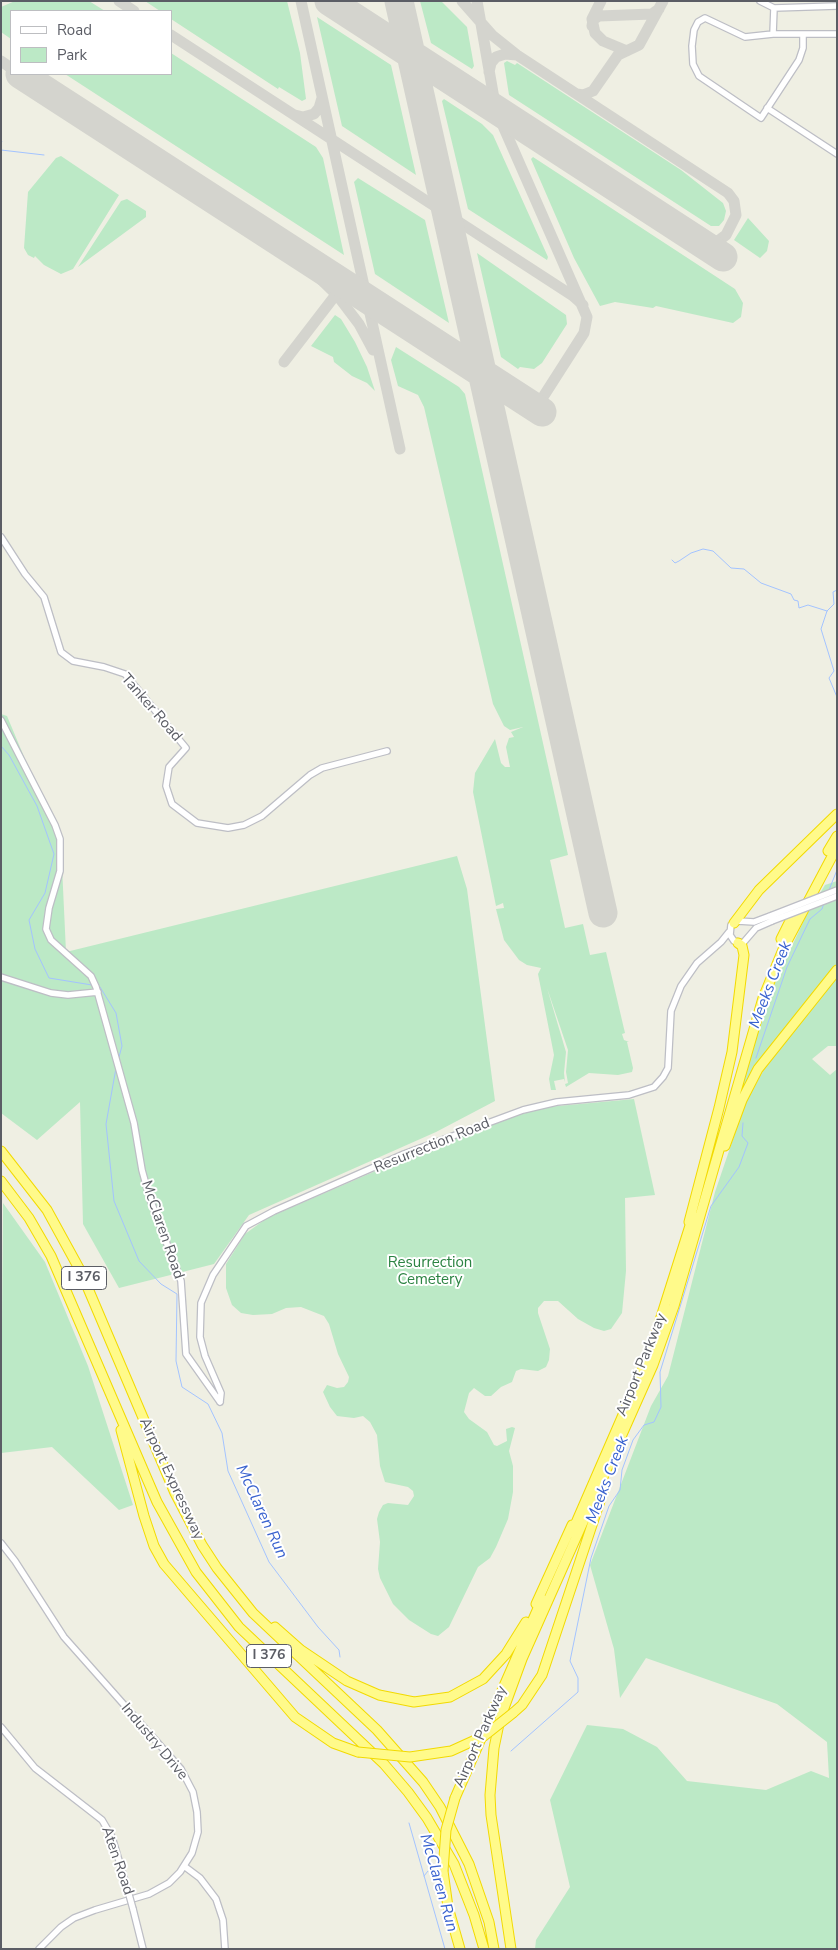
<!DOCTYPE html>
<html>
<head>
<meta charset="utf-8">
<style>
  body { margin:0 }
  #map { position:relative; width:838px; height:1950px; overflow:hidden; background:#efefe3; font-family:"Nunito Sans",sans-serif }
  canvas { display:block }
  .frame { position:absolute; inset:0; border:2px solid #5b5d65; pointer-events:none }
  .legend { position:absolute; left:10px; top:10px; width:162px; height:65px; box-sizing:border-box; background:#fff; border:1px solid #bdbec1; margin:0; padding:6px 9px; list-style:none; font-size:15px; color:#5b5d65 }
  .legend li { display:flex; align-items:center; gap:10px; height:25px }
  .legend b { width:25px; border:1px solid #bdbec1 }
</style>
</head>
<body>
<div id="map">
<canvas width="838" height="1950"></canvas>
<div class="frame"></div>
<ul class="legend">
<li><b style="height:6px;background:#fff"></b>Road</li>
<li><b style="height:14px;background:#bce9c6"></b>Park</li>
</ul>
</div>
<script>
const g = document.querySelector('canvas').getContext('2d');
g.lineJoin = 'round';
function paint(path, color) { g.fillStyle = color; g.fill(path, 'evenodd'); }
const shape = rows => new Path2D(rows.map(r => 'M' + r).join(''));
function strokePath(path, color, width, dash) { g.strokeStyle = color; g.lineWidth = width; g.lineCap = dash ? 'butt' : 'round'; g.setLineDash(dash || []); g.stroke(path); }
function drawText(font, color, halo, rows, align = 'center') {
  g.font = font + ' "Nunito Sans",sans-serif'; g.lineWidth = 4; g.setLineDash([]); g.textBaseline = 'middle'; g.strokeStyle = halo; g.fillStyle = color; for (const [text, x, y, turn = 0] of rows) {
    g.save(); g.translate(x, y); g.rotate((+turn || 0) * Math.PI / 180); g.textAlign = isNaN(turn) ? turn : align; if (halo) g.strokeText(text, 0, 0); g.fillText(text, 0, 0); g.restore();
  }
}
paint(shape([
  [15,1,89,1,105,11,11,11,11,39,1,32,1,7],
  [145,1,287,1,300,53,306,99,302,101,279,87,278,89,171,19,171,11,160,11],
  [420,1,441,1,467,27,474,66,472,69,431,43],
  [317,17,391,65,416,175,342,126],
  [171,53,316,147,323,158,344,255,65,74,171,74],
  [507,61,515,65,517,63,681,170,723,203,726,211,724,220,719,226,711,226,509,95,504,63],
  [444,99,482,124,493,135,548,257,547,260,468,209,442,101],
  [61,156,119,195,73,269,61,274,44,265,35,256,34,258,28,255,24,248,28,192,56,158],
  [533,157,735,289,743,303,741,317,733,323,656,306,653,308,615,302,600,306,574,258,531,159],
  [358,178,425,220,449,323,375,274,355,186,354,182],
  [127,199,146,211,146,217,78,267,121,201],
  [748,218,769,241,767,251,760,258,734,240],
  [477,253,566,315,567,324,542,363,534,369,520,367,518,369,501,357],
  [335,315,341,319,355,342,367,367,375,391,367,383,352,376,334,362,333,357,311,346],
  [396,347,459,387,465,394,568,855,550,860,565,928,583,924,590,955,606,952,625,1033,622,1034,624,1040,629,1042,627,1042,633,1068,632,1072,618,1075,589,1073,566,1087,565,1084,568,1083,566,1072,568,1050,547,988,566,1052,564,1073,565,1082,564,1079,554,1081,556,1090,551,1090,549,1079,554,1055,541,989,538,974,541,968,527,965,519,960,504,940,496,909,504,908,503,903,496,906,473,792,475,773,495,739,501,763,505,767,510,767,506,747,509,738,514,737,511,732,523,727,510,730,504,726,493,704,424,407,418,395,398,386,391,360],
  [1,714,7,716,61,845,66,952,457,856,467,889,495,1101,436,1132,249,1215,214,1264,119,1288,83,1224,80,1102,37,1140,1,1113],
  [837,881,837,964,787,1026,738,1100,758,1032,776,980,806,916,825,885],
  [837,976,837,1046,828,1046,812,1059,830,1075,837,1069,837,1949,535,1949,536,1940,570,1887,550,1800,587,1725,623,1729,657,1747,687,1781,766,1790,811,1771,829,1778,827,1742,777,1704,646,1658,620,1698,614,1649,590,1565,651,1406,668,1376,715,1192,745,1104,767,1064],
  [634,1099,655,1195,625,1198,626,1271,622,1313,611,1329,604,1331,594,1328,578,1319,558,1301,544,1301,538,1308,538,1313,550,1349,549,1360,546,1367,538,1371,521,1369,516,1371,512,1382,501,1387,491,1396,485,1396,474,1388,469,1393,464,1412,469,1419,487,1432,494,1445,497,1446,507,1441,506,1429,512,1427,515,1428,509,1451,513,1466,513,1492,508,1519,496,1547,490,1558,478,1567,449,1627,438,1636,431,1634,409,1620,393,1604,380,1578,378,1569,380,1542,377,1519,379,1512,383,1505,388,1503,408,1505,414,1496,413,1491,408,1487,385,1482,380,1466,377,1435,370,1422,363,1416,354,1418,337,1416,330,1407,323,1392,327,1385,337,1388,344,1387,348,1382,349,1377,338,1354,329,1324,324,1316,301,1307,286,1308,272,1314,253,1315,241,1313,232,1305,226,1288,226,1264,245,1234,267,1218,431,1147,515,1116,547,1107],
  [3,1203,45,1262,88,1366,133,1505,119,1510,52,1447,1,1453]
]), '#bce9c6');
strokePath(shape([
  [1,143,2,142],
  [1,150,44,155],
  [672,560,675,563,679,561,691,553,703,549,713,551,731,568,744,569,761,583,791,594,794,600,798,601,799,608,808,605,827,611],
  [837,590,833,592,834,604,827,611,821,629,834,671,829,678,837,697],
  [1,746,9,755,37,806,54,854,45,893,29,920,35,949,49,978,92,985],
  [829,890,837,870],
  [100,987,116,1013,122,1046,119,1057],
  [756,1058,787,967,810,919,822,909,824,903],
  [116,1068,106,1124,114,1201,139,1261,161,1284,177,1294,176,1361,182,1387,208,1404,222,1433,228,1471,269,1562,318,1627,339,1650,340,1657],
  [511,1751,578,1692,578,1678,570,1661,591,1558,609,1506,620,1490,622,1470,633,1440,644,1425,654,1422,661,1407,660,1372,711,1206,739,1167,748,1143,742,1136,743,1123],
  [409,1823,445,1949],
  [424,1876,428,1871]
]), '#a3c3ff', 1);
strokePath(shape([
  [119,1,134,11],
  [301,1,400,449],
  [462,1,492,35,517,55,728,193,734,201,736,215,726,235,718,241,709,244,691,236],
  [477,1,496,110,587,317,584,333,536,408],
  [601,1,592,19,595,33,603,41,627,51],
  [592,26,593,20,599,16,652,14,659,9],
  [171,35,573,296,583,305],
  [1,61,11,68],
  [489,72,491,63,496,57,505,54,517,55],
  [577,94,583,95,593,91,618,55,639,45,663,1],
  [295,115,303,117,314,114,319,108,322,98],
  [269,235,303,262,337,295,359,324,373,350],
  [284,362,344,284]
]), '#d4d4ce', 11);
strokePath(shape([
  [329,1,723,257],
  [399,1,603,913],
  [20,74,542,412]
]), '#d4d4ce', 29);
const minor = shape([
  [760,1,774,8,837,6],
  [773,34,774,8],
  [803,34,803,48,799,60,761,118,699,76,693,64,692,46,694,30,698,22,705,18,745,37,773,34,837,34],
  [767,108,837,154],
  [1,537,25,574,44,597,61,652,73,661,104,667,125,674,186,748,169,767,166,786,172,804,197,823,228,828,244,825,262,816,310,775,322,768,387,751],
  [1,720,55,825,60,839,60,871,49,908,46,929,51,940,91,976,96,987,134,1123,142,1170,150,1199,181,1281,186,1354,220,1402],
  [770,916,754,922,738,921,731,925,730,935,734,941,743,943,756,928,772,921],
  [1,977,51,993,68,995,98,992],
  [220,1402,221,1393,205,1356,200,1337,201,1303,213,1275,246,1226,274,1211,404,1154,523,1110,557,1102,629,1095,654,1087,663,1077,668,1068,671,1011,681,986,697,963,721,942,729,932],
  [1,1543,15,1561,64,1637,181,1769,193,1792,197,1812,198,1832,192,1853,180,1872,169,1883,149,1894,95,1910,74,1918,61,1927,39,1949],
  [1,1727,35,1768,102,1820,112,1837,128,1891],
  [184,1866,200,1878,216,1899,223,1920,225,1949],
  [133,1909,143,1949]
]);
const highway = shape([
  [828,851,837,836],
  [734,923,759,890,837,814],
  [781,939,794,913],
  [725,1146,742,1100,758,1069,837,970],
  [1,1151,47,1210,81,1272,175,1493,202,1545,217,1568,253,1613,377,1730,423,1782,440,1807,469,1864,489,1922,494,1949],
  [1,1181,29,1218,51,1256,157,1502,196,1572,239,1627,384,1764,408,1792,427,1818,454,1864,474,1915,484,1949],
  [689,1222,719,1108,732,1052,744,955,742,946,738,943],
  [121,1430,144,1516,154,1546,164,1564,295,1717,333,1743,358,1752],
  [572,1532,649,1355,693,1216],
  [536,1604,572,1525],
  [275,1627,301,1650,347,1681,379,1695,414,1702,450,1697,483,1679,506,1654,526,1622],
  [513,1713,522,1705,542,1675,605,1486],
  [455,1798,542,1599],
  [443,1871,448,1907,460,1949],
  [511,1949,491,1815,490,1795,494,1748,500,1719,522,1659,653,1365,674,1306,763,998,784,947,837,847]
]);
strokePath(minor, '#bdbec5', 8);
strokePath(highway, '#f2da00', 11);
strokePath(minor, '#fff', 5.5);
strokePath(highway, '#fffa8a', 9);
const minorBridge = shape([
  [770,916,837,890],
  [772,921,837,896],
  [128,1891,133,1909]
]);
const highwayBridge = shape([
  [358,1752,410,1757,451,1751,484,1736,513,1713],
  [443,1871,446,1830,455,1798]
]);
strokePath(minorBridge, '#bdbec5', 8, []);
strokePath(highwayBridge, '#f2da00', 11, []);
strokePath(minorBridge, '#fff', 5.5);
strokePath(highwayBridge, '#fffa8a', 9);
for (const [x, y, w] of [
  [84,1278,45],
  [269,1656,45]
]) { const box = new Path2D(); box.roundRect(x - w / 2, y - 11.5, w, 23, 4); g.fillStyle = '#fff'; g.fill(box); strokePath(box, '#5b5d65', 1); }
drawText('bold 14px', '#5b5d65', null, [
  ["I 376",84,1278],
  ["I 376",269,1656]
]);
drawText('15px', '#5b5d65', '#fff', [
  ["Tanker Road",151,708,49],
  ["Resurrection Road",432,1146,-22],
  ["McClaren Road",162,1230,71],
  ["Airport Parkway",642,1365,-68],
  ["Airport Expressway",171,1479,65],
  ["Airport Parkway",481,1737,-66],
  ["Industry Drive",154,1742,50],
  ["Aten Road",117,1861,71]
]);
drawText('15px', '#2b8342', '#fff', [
  ["Resurrection",430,1263],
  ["Cemetery",430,1280]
]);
drawText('italic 16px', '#3962cf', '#fff', [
  ["Meeks Creek",771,985,-69],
  ["Meeks Creek",608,1480,-69],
  ["McClaren Run",261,1512,65],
  ["McClaren Run",438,1883,74]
]);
</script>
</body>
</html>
